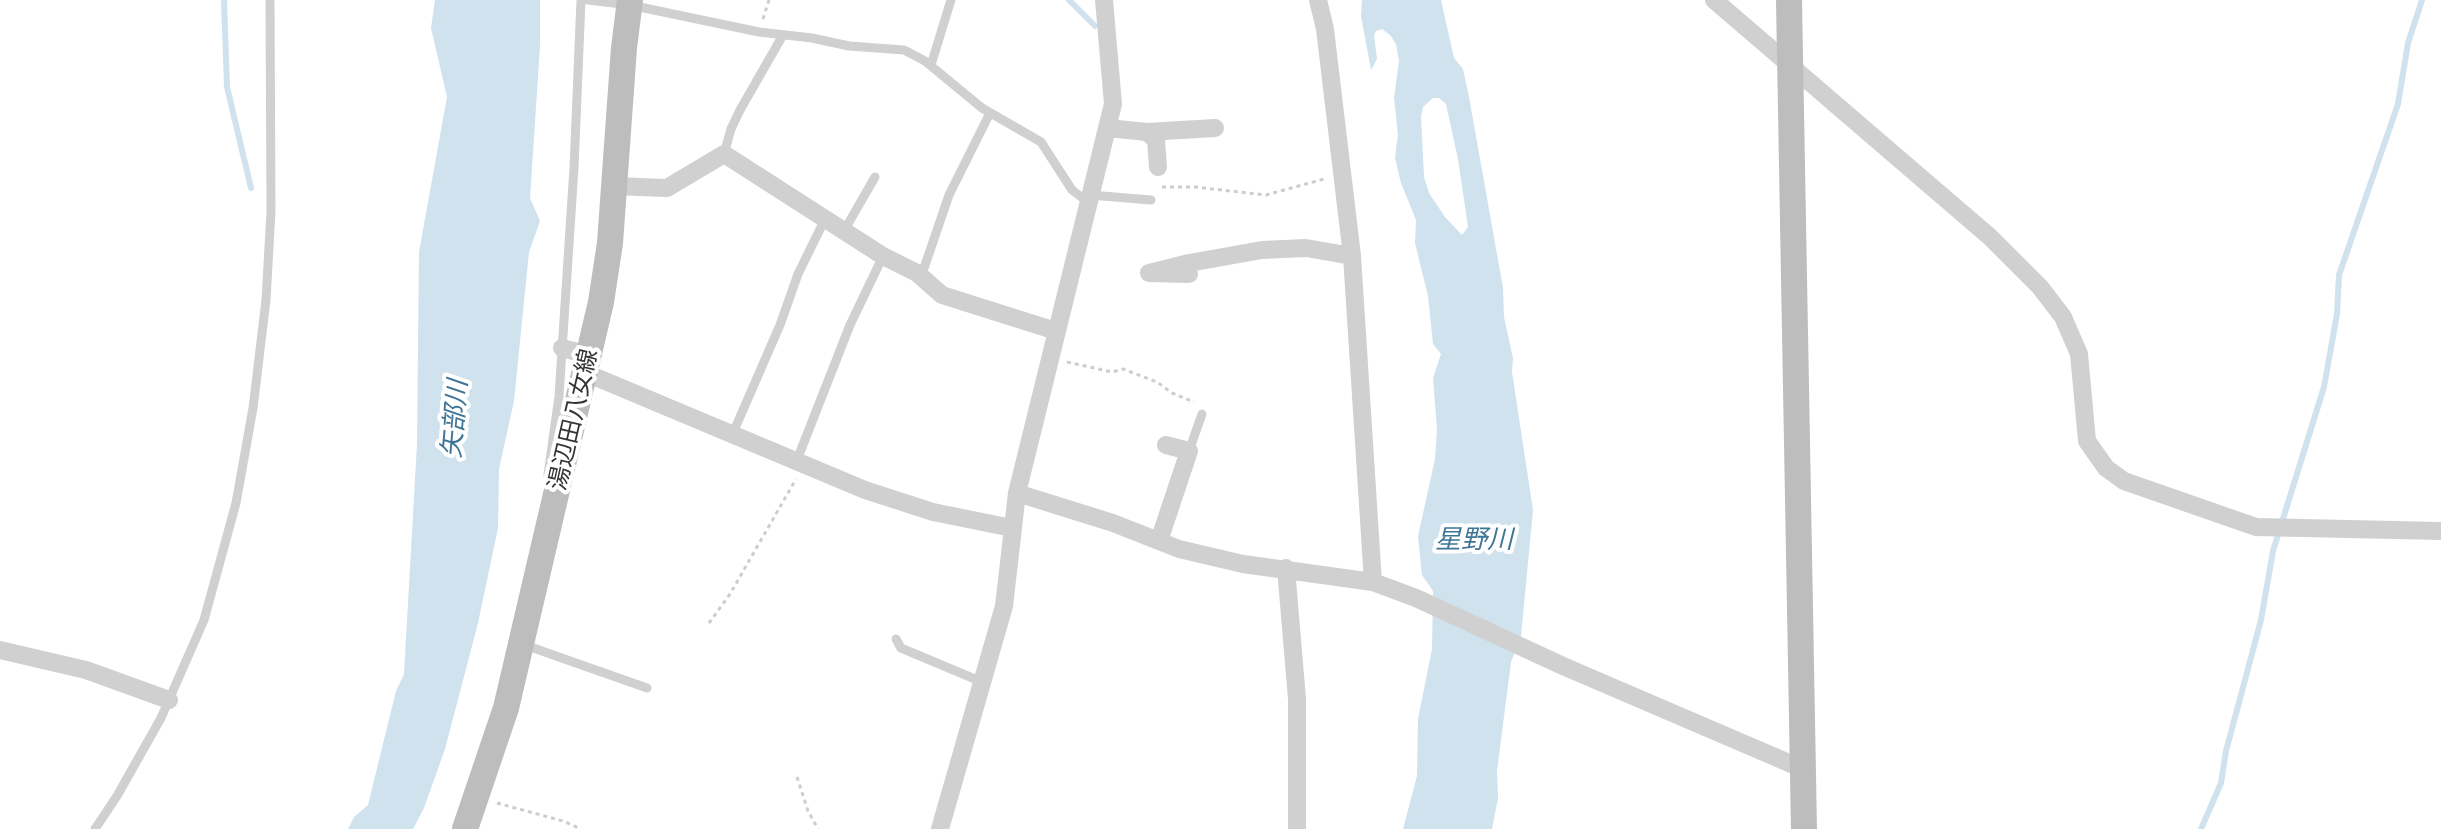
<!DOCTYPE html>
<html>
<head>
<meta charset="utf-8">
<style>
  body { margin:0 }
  canvas { display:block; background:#fff }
</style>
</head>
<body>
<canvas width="2441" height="829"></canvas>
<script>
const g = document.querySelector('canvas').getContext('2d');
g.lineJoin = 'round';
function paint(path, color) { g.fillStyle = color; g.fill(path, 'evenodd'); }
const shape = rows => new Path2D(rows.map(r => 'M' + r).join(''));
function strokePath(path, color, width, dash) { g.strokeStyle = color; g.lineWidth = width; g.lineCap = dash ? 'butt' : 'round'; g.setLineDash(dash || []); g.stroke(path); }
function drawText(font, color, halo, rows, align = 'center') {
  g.font = font + ' "Nunito Sans","Noto Sans JP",sans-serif'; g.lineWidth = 8; g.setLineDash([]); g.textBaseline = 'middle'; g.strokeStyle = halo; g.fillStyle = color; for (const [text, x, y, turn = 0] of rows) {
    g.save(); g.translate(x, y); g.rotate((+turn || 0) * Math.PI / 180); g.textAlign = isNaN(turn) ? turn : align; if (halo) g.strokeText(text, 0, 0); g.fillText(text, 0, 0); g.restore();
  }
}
paint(shape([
  [435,0,540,0,540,46,530,198,540,221,529,252,514,401,499,469,498,528,478,623,445,749,424,808,413,829,348,829,354,817,368,805,396,691,404,674,417,444,419,252,447,97,431,28],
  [1362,0,1441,0,1454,58,1463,69,1469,97,1503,288,1504,317,1513,358,1512,372,1533,510,1521,636,1511,662,1497,771,1498,798,1492,829,1403,829,1417,776,1418,719,1432,649,1433,591,1422,575,1418,536,1435,459,1437,429,1433,378,1441,354,1433,344,1428,296,1415,243,1416,220,1401,183,1395,158,1398,134,1394,98,1399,61,1396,44,1390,35,1382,29,1376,31,1374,35,1377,59,1371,70,1361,16],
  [1433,98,1439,98,1446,104,1458,159,1468,227,1462,235,1445,217,1429,193,1424,177,1421,116,1423,107]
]), '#cfe2ee');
strokePath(shape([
  [224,0,227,87,251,188],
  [1069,0,1095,26],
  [2201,829,2221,783,2226,751,2261,620,2273,551,2324,387,2337,314,2339,275,2398,104,2408,43,2422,0]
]), '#cfe2ee', 6);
strokePath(shape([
  [763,19,769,0],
  [1162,187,1195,187,1266,195,1324,179],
  [1067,362,1112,372,1123,369,1157,382,1172,393,1194,402],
  [709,623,730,594,796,479],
  [797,777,808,811,818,829],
  [497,803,563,821,581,829]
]), '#cdcdcd', 3, [4, 4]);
strokePath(shape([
  [588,0,630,5,759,32,812,38,849,46,904,50,925,61,982,108,1041,142,1072,190,1088,202],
  [931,65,951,0],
  [724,154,731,129,740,110,783,35],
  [1090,195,1151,200],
  [844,231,875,177],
  [921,277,949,195,990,113],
  [733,433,780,325,798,274,825,219],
  [1189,451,1202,414],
  [797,460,850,325,883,256],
  [548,475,559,396,574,168,581,0],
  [896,639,901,648,982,682],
  [522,644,647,688],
  [95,829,117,796,161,718,204,620,236,503,253,408,266,300,271,211,270,0]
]), '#d0d0d0', 9);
strokePath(shape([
  [1318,0,1325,29,1352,256,1373,582],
  [1714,0,1990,237,2040,287,2063,317,2079,354,2087,441,2106,468,2124,481,2256,527,2441,531],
  [1107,128,1147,132,1156,140,1158,167],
  [1147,132,1215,128],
  [613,186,667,188,724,154,883,256,917,273,942,295,1056,331],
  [1189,274,1149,273,1189,263,1262,250,1306,248,1352,256],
  [562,348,589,355],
  [586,373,865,490,933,512,1012,528],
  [1017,493,1113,523,1179,549,1243,564,1373,582,1416,598,1563,666,1803,769],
  [1159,541,1189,451,1166,445],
  [1286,568,1297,699,1297,829],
  [0,650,86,670,169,700],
  [940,829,1004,606,1017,493,1113,104,1104,0]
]), '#d0d0d0', 18);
strokePath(shape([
  [1789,0,1804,829],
  [465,829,506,708,601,302,610,243,624,48,630,0]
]), '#bdbdbd', 26);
drawText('24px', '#333', '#fff', [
  ["湯辺田八女線",575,420,-77]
]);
drawText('italic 26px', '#3f7597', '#fff', [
  ["矢部川",457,419,-85],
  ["星野川",1474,542]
]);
</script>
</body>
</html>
